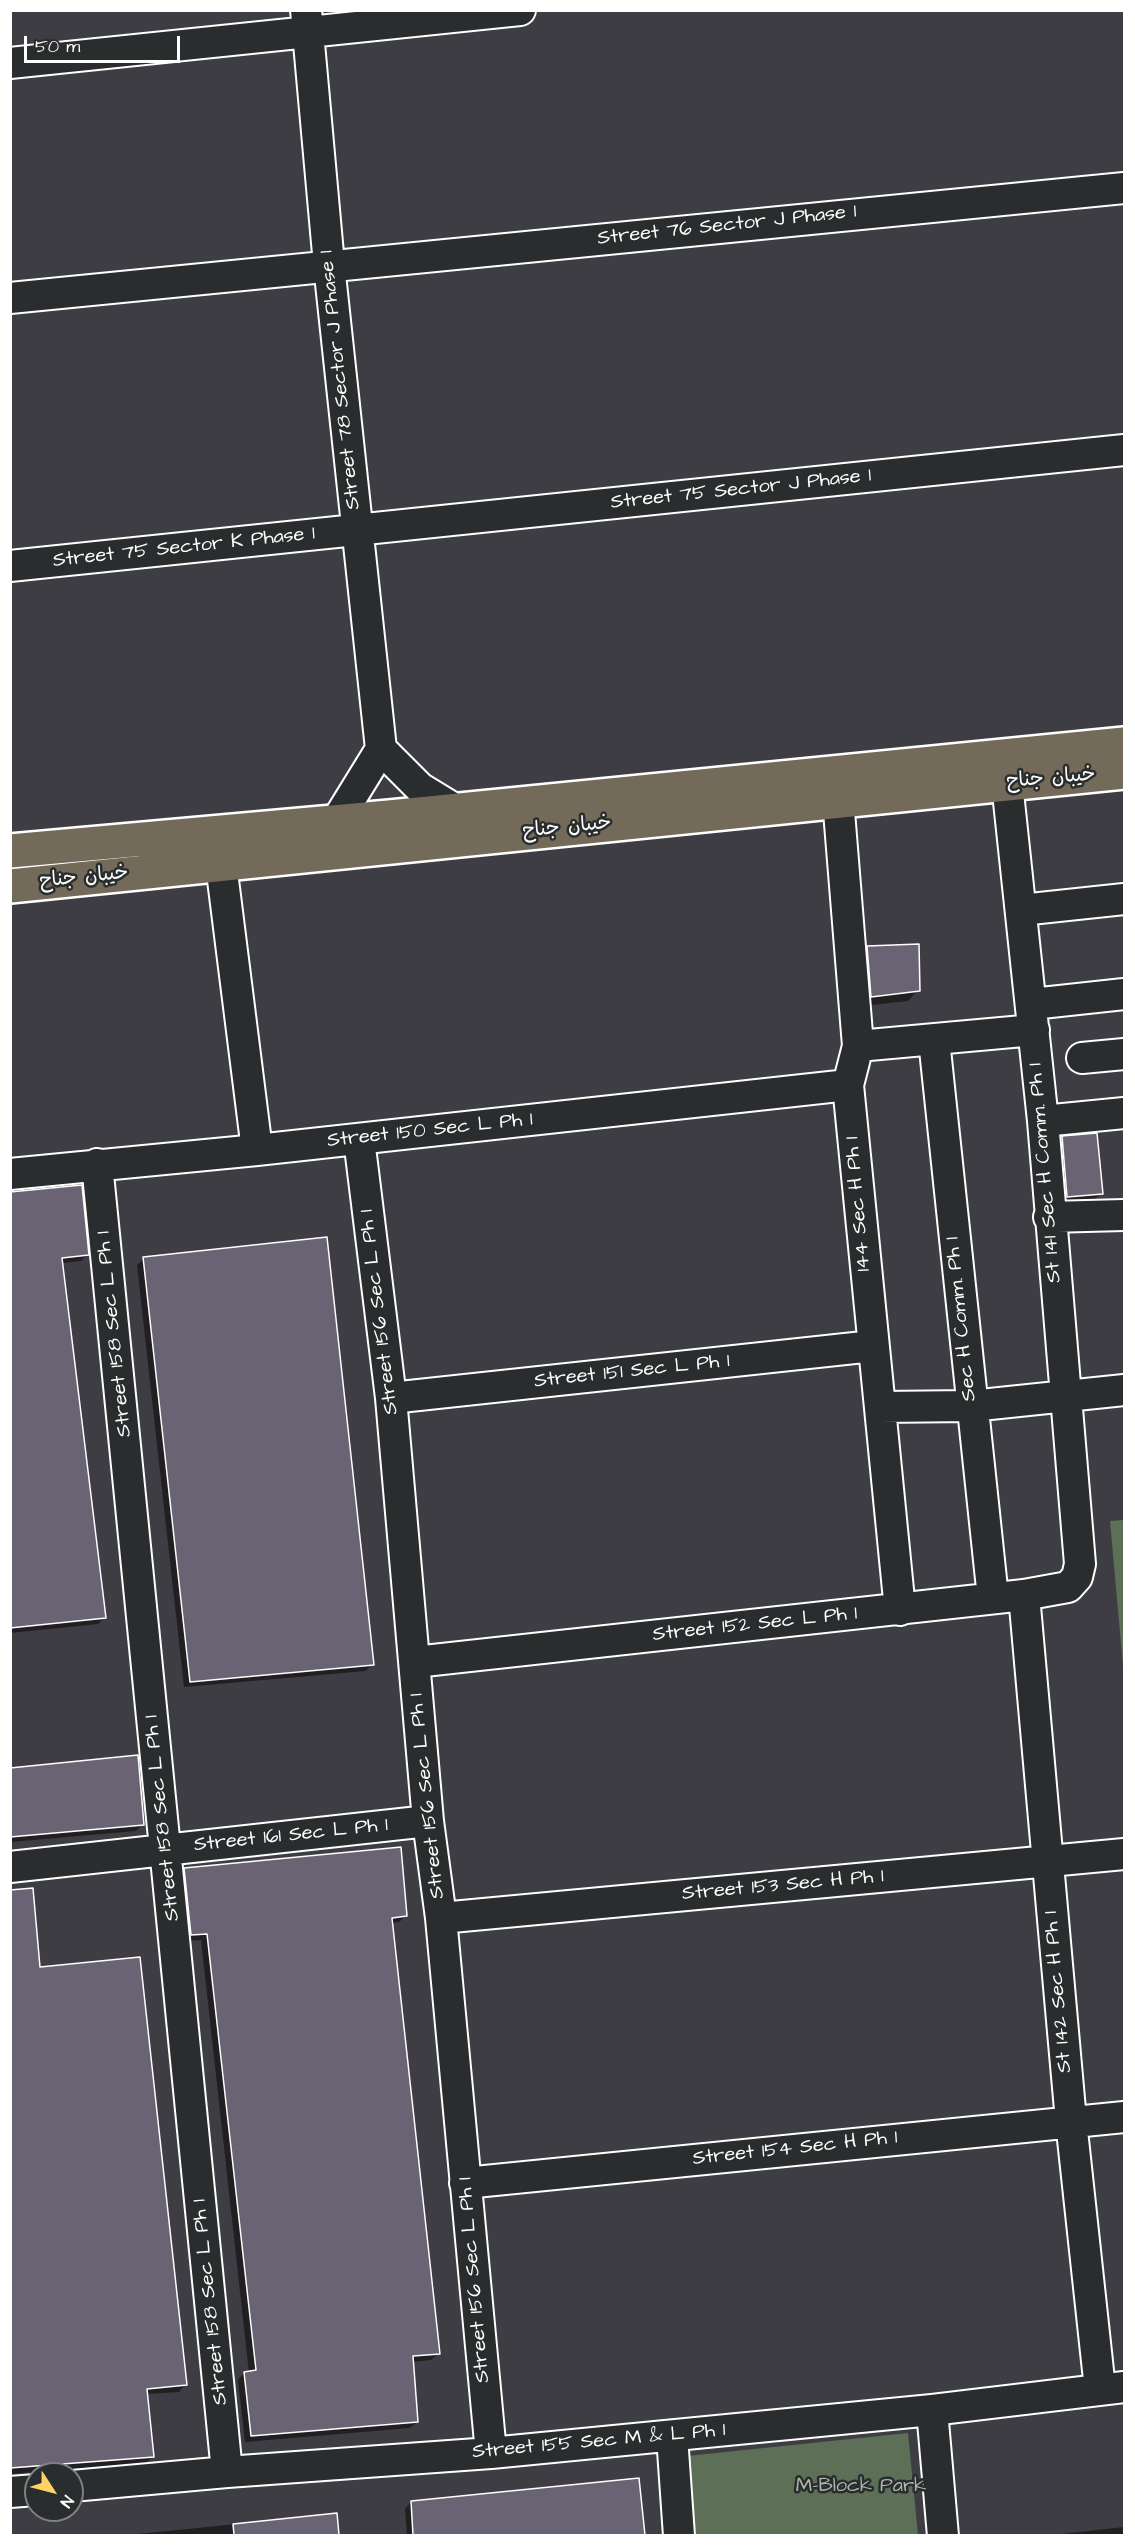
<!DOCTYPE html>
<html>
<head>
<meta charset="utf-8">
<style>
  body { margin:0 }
  #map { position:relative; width:1135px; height:2546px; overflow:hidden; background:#3d3d43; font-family:"Architects Daughter",sans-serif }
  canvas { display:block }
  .frame { position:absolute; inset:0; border:12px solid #fff; pointer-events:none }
  .north { position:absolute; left:24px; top:2462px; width:60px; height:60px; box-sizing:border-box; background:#2a2d2e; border:2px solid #7f8182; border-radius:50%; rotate:126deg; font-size:16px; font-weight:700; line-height:24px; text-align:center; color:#fff }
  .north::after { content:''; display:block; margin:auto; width:21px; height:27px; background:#ffd166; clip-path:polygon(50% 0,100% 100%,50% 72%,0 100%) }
  .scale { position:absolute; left:24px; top:36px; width:156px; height:27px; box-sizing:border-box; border:3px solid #fff; border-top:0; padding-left:8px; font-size:18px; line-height:21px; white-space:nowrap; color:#fff; -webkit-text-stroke:4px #2a2d2e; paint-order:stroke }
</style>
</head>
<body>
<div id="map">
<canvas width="1135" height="2546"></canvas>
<div class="frame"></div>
<div class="north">N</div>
<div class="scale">50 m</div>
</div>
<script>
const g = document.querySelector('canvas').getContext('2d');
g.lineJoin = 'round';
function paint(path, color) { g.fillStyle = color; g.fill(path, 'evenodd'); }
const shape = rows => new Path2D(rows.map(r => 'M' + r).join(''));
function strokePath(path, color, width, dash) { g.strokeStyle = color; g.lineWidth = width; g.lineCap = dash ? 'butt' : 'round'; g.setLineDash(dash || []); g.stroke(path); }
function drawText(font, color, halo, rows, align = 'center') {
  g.font = font + ' "Architects Daughter","Playpen Sans Arabic",sans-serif'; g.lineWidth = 5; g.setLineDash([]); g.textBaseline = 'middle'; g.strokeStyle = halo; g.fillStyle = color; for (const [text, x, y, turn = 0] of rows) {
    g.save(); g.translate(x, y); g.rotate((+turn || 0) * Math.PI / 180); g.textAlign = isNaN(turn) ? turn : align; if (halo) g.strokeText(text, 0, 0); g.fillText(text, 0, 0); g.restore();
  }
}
paint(shape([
  [1124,1520,1124,1677,1110,1521],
  [908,2433,918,2535,695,2535,687,2456]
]), '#5e6f58');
paint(shape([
  [868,947,918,990,908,1001,862,1006,858,957],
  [1062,1138,1101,1193,1094,1200,1061,1203,1056,1145],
  [10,1194,87,1255,81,1261,62,1263,104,1618,98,1624,10,1633],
  [144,1258,372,1664,366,1671,184,1687,137,1265],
  [10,1770,143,1824,136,1831,10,1842],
  [185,1870,406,1916,399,1922,391,1923,438,2354,431,2360,412,2362,417,2422,410,2428,245,2442,238,2380,244,2373,249,2373,201,1940,185,1941,178,1876],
  [10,1891,185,2385,179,2392,146,2394,153,2456,146,2463,10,2474],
  [638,2480,644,2536,407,2536,405,2509,411,2502],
  [335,2514,338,2536,118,2536],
  [1124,2527,1124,2536,1043,2536]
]), '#0007');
const building = shape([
  [919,944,920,991,871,997,867,946,919,944],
  [1097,1133,1103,1194,1067,1197,1062,1136,1097,1133],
  [82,1185,89,1255,62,1258,106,1618,10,1628,10,1192,82,1185],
  [327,1237,374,1665,190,1682,143,1257,327,1237],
  [138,1755,144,1825,10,1837,10,1768,138,1755],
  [401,1847,407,1916,392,1918,440,2354,413,2356,418,2422,251,2436,244,2372,256,2370,207,1934,191,1935,184,1868,401,1847],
  [33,1888,40,1967,140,1957,187,2385,147,2389,154,2457,10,2468,10,1890,33,1888],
  [639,2478,645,2535,413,2535,411,2501,639,2478],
  [337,2513,339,2535,234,2535,233,2524,337,2513]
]);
paint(building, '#6a6374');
strokePath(building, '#fff', 1.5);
const minor = shape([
  [306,10,329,265,381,749,420,788,456,810],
  [10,63,520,10],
  [10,298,1124,188],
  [10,566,1124,450],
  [838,799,858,1046,848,1085,900,1610],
  [336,822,381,749],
  [221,864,257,1150],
  [1021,910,1124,899],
  [1032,1004,1124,994],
  [934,1040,993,1598],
  [858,1046,1034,1030],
  [1082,1058,1124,1054],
  [1043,1121,1124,1113],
  [359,1139,391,1398,428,1821,441,1918,491,2453],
  [97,1164,227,2472],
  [10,1174,257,1150,848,1085],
  [1049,1217,1124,1215],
  [391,1398,873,1346],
  [880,1407,971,1406,1124,1390],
  [1024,1595,1071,2121,1100,2389],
  [415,1662,1024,1595,1068,1587,1077,1577,1080,1564,1043,1121,1007,783],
  [10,1867,428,1821],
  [441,1918,1124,1854],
  [465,2183,1124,2117],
  [932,2410,943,2536],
  [672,2436,679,2536],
  [72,2486,227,2472,491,2453,932,2410,1124,2387],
  [10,2492,36,2490]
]);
const major = shape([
  [10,851,389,817,1124,744],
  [10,886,1124,772]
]);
strokePath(minor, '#fff', 34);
strokePath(major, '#fff', 38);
strokePath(minor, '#2a2d2e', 30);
strokePath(major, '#746a5a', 33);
drawText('20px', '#fff', '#2a2d2e', [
  ["Street 76 Sector J Phase 1",727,226,-6],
  ["Street 78 Sector J Phase 1",341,380,-96],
  ["Street 75 Sector J Phase 1",741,490,-6],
  ["Street 75 Sector K Phase 1",184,548,-6],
  ["خیبان جناح",1051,779,-5],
  ["خیبان جناح",567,828,-6],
  ["خیبان جناح",84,878,-6],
  ["Street 150 Sec L Ph 1",430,1131,-6],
  ["St 141 Sec H Comm. Ph 1",1046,1173,-95],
  ["144 Sec H Ph 1",859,1204,-95],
  ["Street 156 Sec L Ph 1",380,1312,-97],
  ["Sec H Comm. Ph 1",962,1319,-96],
  ["Street 158 Sec L Ph 1",115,1334,-96],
  ["Street 151 Sec L Ph 1",632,1372,-6],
  ["Street 152 Sec L Ph 1",755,1625,-6],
  ["Street 156 Sec L Ph 1",428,1796,-96],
  ["Street 158 Sec L Ph 1",163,1818,-96],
  ["Street 161 Sec L Ph 1",291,1836,-6],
  ["Street 153 Sec H Ph 1",783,1886,-5],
  ["St 142 Sec H Ph 1",1059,1992,-95],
  ["Street 154 Sec H Ph 1",795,2149,-6],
  ["Street 156 Sec L Ph 1",475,2280,-95],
  ["Street 158 Sec L Ph 1",211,2302,-96],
  ["Street 155 Sec M & L Ph 1",599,2442,-5]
]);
drawText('20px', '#aeb7ac', '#2a2d2e', [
  ["M-Block Park",861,2487]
]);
</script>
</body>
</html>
